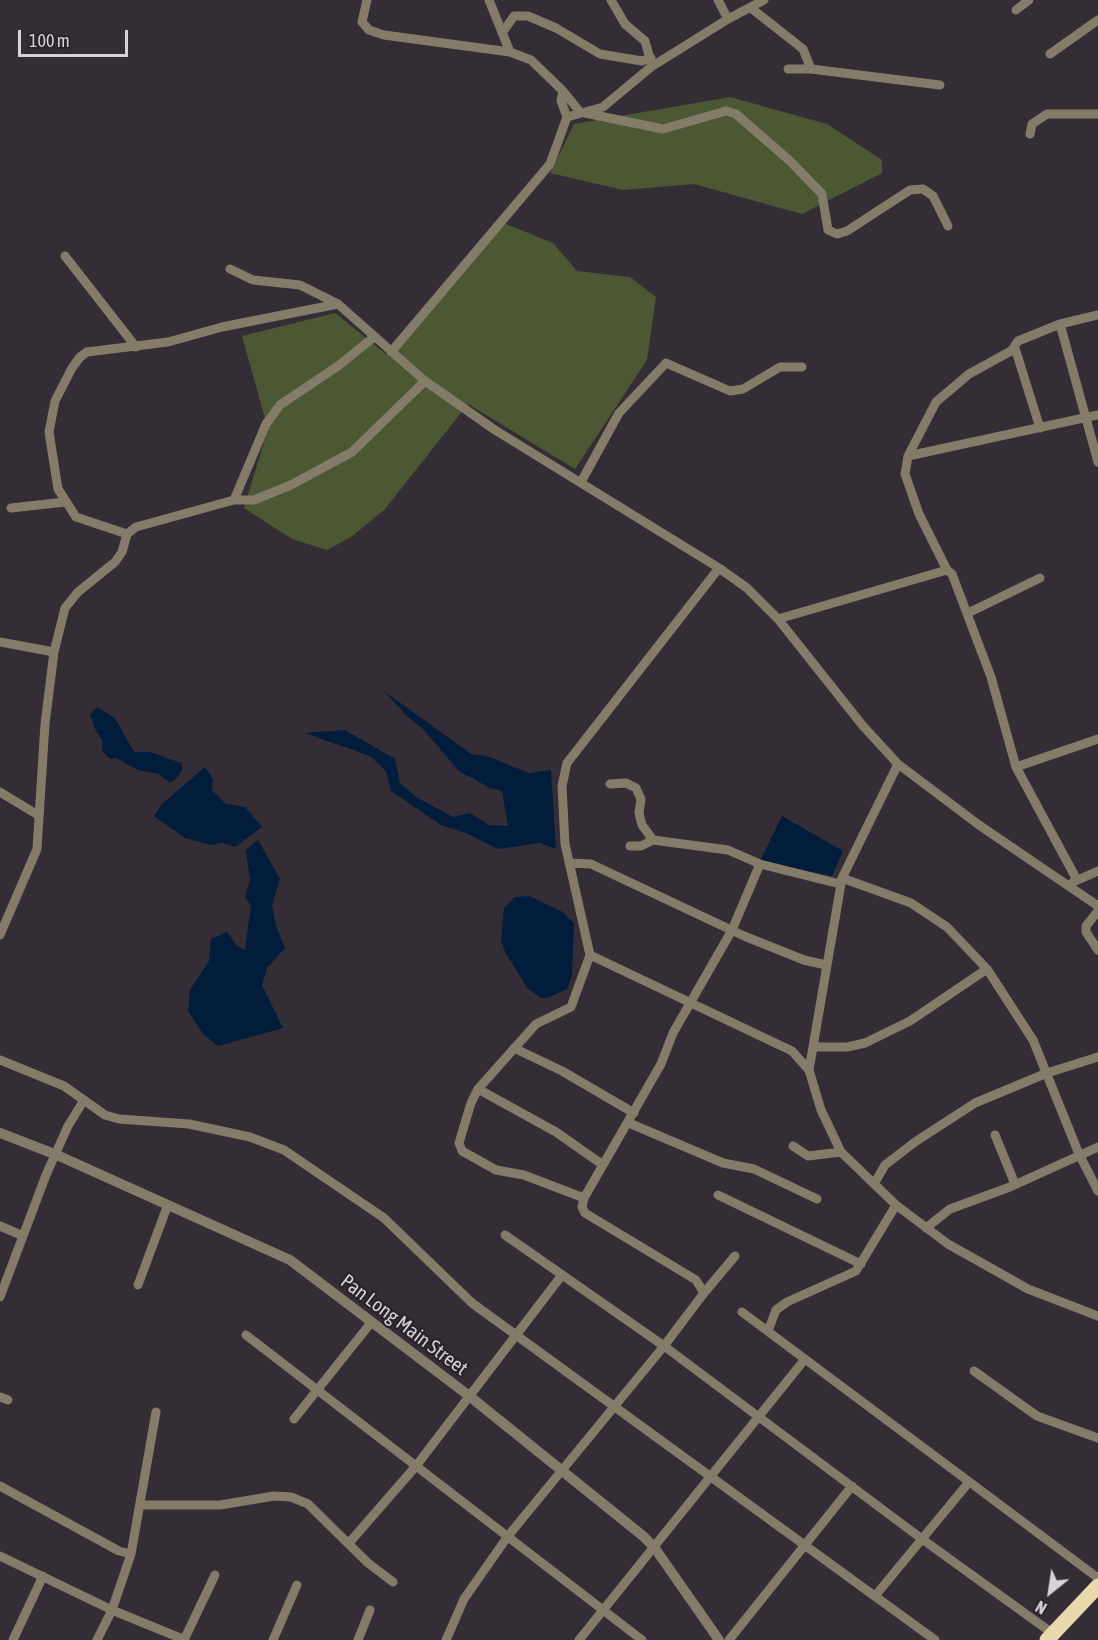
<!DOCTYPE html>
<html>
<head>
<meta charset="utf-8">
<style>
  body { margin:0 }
  #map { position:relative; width:1098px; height:1640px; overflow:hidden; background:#342d36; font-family:"Asap Condensed",sans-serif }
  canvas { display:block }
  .north { position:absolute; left:1020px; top:1562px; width:60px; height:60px; -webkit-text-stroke:4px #2a232c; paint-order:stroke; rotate:210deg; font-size:16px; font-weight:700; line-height:24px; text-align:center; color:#d6d2d7 }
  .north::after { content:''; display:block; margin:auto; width:21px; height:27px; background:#d6d2d7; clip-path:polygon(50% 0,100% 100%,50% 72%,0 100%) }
  .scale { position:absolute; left:18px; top:30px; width:110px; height:27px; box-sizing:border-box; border:3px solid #d6d2d7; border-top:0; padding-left:8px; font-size:18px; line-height:21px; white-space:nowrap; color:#d6d2d7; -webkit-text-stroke:4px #2a232c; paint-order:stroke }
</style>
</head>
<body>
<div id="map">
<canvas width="1098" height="1640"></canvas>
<div class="north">N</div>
<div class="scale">100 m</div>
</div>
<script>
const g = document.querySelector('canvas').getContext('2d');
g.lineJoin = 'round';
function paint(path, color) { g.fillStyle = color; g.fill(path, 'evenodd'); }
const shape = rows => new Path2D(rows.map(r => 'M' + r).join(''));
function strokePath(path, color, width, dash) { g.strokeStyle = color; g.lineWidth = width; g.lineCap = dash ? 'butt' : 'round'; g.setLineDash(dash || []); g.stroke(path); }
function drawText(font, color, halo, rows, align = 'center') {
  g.font = font + ' "Asap Condensed",sans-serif'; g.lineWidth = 4.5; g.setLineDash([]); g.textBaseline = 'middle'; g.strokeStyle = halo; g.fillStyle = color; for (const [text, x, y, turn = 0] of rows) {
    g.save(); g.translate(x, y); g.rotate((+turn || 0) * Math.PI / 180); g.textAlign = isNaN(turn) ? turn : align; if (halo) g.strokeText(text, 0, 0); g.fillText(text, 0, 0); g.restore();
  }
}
paint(shape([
  [730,97,827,124,882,160,882,173,802,214,694,184,623,190,550,173,574,124],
  [501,222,553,243,577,271,630,277,656,297,647,360,575,469,468,404,385,509,351,537,327,550,292,539,244,508,268,429,242,336,335,313,391,358]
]), '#4b5833');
paint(shape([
  [384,691,471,754,487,756,529,773,551,770,556,849,540,843,498,849,466,833,441,825,391,791,386,771,370,756,305,733,345,730,395,759,400,783,416,797,453,817,470,813,489,825,508,826,502,791,490,788,459,771,424,730,408,717],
  [97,707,115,718,134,752,150,752,181,763,183,768,178,777,170,783,159,774,138,770,116,758,110,759,102,751,103,741,96,731,90,714],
  [205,767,213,779,212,790,226,804,245,807,262,827,235,847,222,843,211,845,185,838,154,816,162,804],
  [782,816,843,851,832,876,760,861],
  [258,840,280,879,272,905,276,926,285,948,267,968,262,985,283,1028,218,1046,204,1035,188,1011,190,990,209,961,211,939,227,932,237,946,245,950,251,906,245,897,250,880,246,850],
  [529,896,561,911,574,923,572,976,567,989,547,998,541,998,528,989,506,954,501,941,504,908,515,897]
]), '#021d3b');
strokePath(shape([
  [367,0,362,22,369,30,384,35,510,52,531,60,563,91,561,101,567,117],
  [489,0,510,52],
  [611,0,625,24,645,41,651,62],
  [718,0,728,19],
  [751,8,803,49,811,69],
  [1016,10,1029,0],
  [502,33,514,16,528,16,556,28,600,54,642,61,651,58],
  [1050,54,1098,20],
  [788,69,811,69,940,85],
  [563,91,580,112,663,129,726,111,736,114,790,161,822,194,828,230,837,234,847,231,910,190,923,189,933,196,948,226],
  [1030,134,1032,124,1047,114,1098,114],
  [65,256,136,347],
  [230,269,253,280,300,285,338,304,425,381,495,430,719,568,747,588,778,619,863,726,898,764,979,825,1098,906],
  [1060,324,1098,462],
  [1015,348,1040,428],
  [391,352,550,164,567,117,603,107,651,67,728,19,764,0],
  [908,456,1098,415],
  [581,482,619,413,666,363,730,391,743,389,780,367,802,367],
  [234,500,266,424,280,405,338,366,374,337],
  [11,508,65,502],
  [127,534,76,517,58,489,49,432,55,401,72,368,80,357,87,352,168,342,222,327,338,304],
  [947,570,919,514,905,474,908,456,936,402,969,374,1011,351,1018,341,1060,324,1098,315],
  [968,613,1040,578],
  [778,619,947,570,952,574,991,677,1016,767,1077,880],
  [0,642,54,652],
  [1016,767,1098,739],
  [610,784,626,783,636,788,641,799,639,813,642,825,653,840,728,850,760,864,840,884],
  [0,792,38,815],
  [630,846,641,846,653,840],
  [569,863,591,864,744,936,804,960,826,965],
  [842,878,911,903,947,927,987,969,1033,1040,1079,1154,1098,1191],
  [1073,882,1098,871],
  [1098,911,1086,926,1086,932,1098,950],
  [0,935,37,849,45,724,54,652,65,608,78,592,115,562,122,552,127,534,136,527,234,500,254,500,291,485,352,452,425,381],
  [590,955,792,1051,809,1070,821,1110,841,1152,896,1205,948,1244,1028,1289,1098,1316],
  [814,1047,847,1047,865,1043,910,1021,987,969],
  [514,1048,562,1071,634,1113],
  [0,1060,64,1086,105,1115,119,1119,189,1124,250,1137,284,1150,384,1218,472,1303,935,1640],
  [809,1070,842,878,898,764],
  [478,1089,556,1132,603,1165],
  [629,1123,723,1163,754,1169,817,1199],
  [995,1135,1015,1184],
  [793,1146,808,1156,841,1152],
  [874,1184,885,1165,915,1142,975,1103,1047,1073,1098,1057],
  [718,1195,861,1264],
  [584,1198,524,1175,496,1170,462,1151,459,1143,471,1103,478,1089,536,1024,571,1007,590,955,565,844,562,786,567,763,719,568],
  [0,1226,21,1235],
  [926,1228,950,1209,1010,1187,1098,1147],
  [505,1235,664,1346,922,1539,1052,1633],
  [138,1285,167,1207],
  [704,1293,735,1256],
  [0,1297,46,1175,68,1126,84,1100],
  [742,1312,1098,1578],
  [768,1331,776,1310,787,1302,856,1271,896,1205],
  [246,1335,642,1640],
  [974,1371,1037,1416,1098,1438],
  [0,1397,8,1400],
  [294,1419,370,1324],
  [0,1486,119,1551,131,1554],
  [142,1505,220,1505,274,1496,291,1497,308,1504,368,1563,393,1582],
  [349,1543,416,1466,562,1275],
  [0,1556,112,1610,185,1640],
  [875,1596,969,1482],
  [13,1640,43,1576],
  [97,1640,112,1610,131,1554,156,1412],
  [184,1640,215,1575],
  [273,1640,297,1585],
  [358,1640,370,1610],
  [446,1640,464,1599,508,1536,664,1346,704,1293,696,1280,585,1213,582,1207,584,1198,661,1064,673,1033,732,930,760,864],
  [579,1640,805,1359],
  [729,1640,852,1486]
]), '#847c69', 9);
strokePath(shape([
  [0,1133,57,1155,290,1260,468,1395,643,1536,654,1547,719,1640]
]), '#847c69', 10);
strokePath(shape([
  [1047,1640,1098,1586]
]), '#e9d8ac', 15);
drawText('20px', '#d6d2d7', '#2a232c', [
  ["Pan Long Main Street",404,1325,37]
]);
</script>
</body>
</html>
